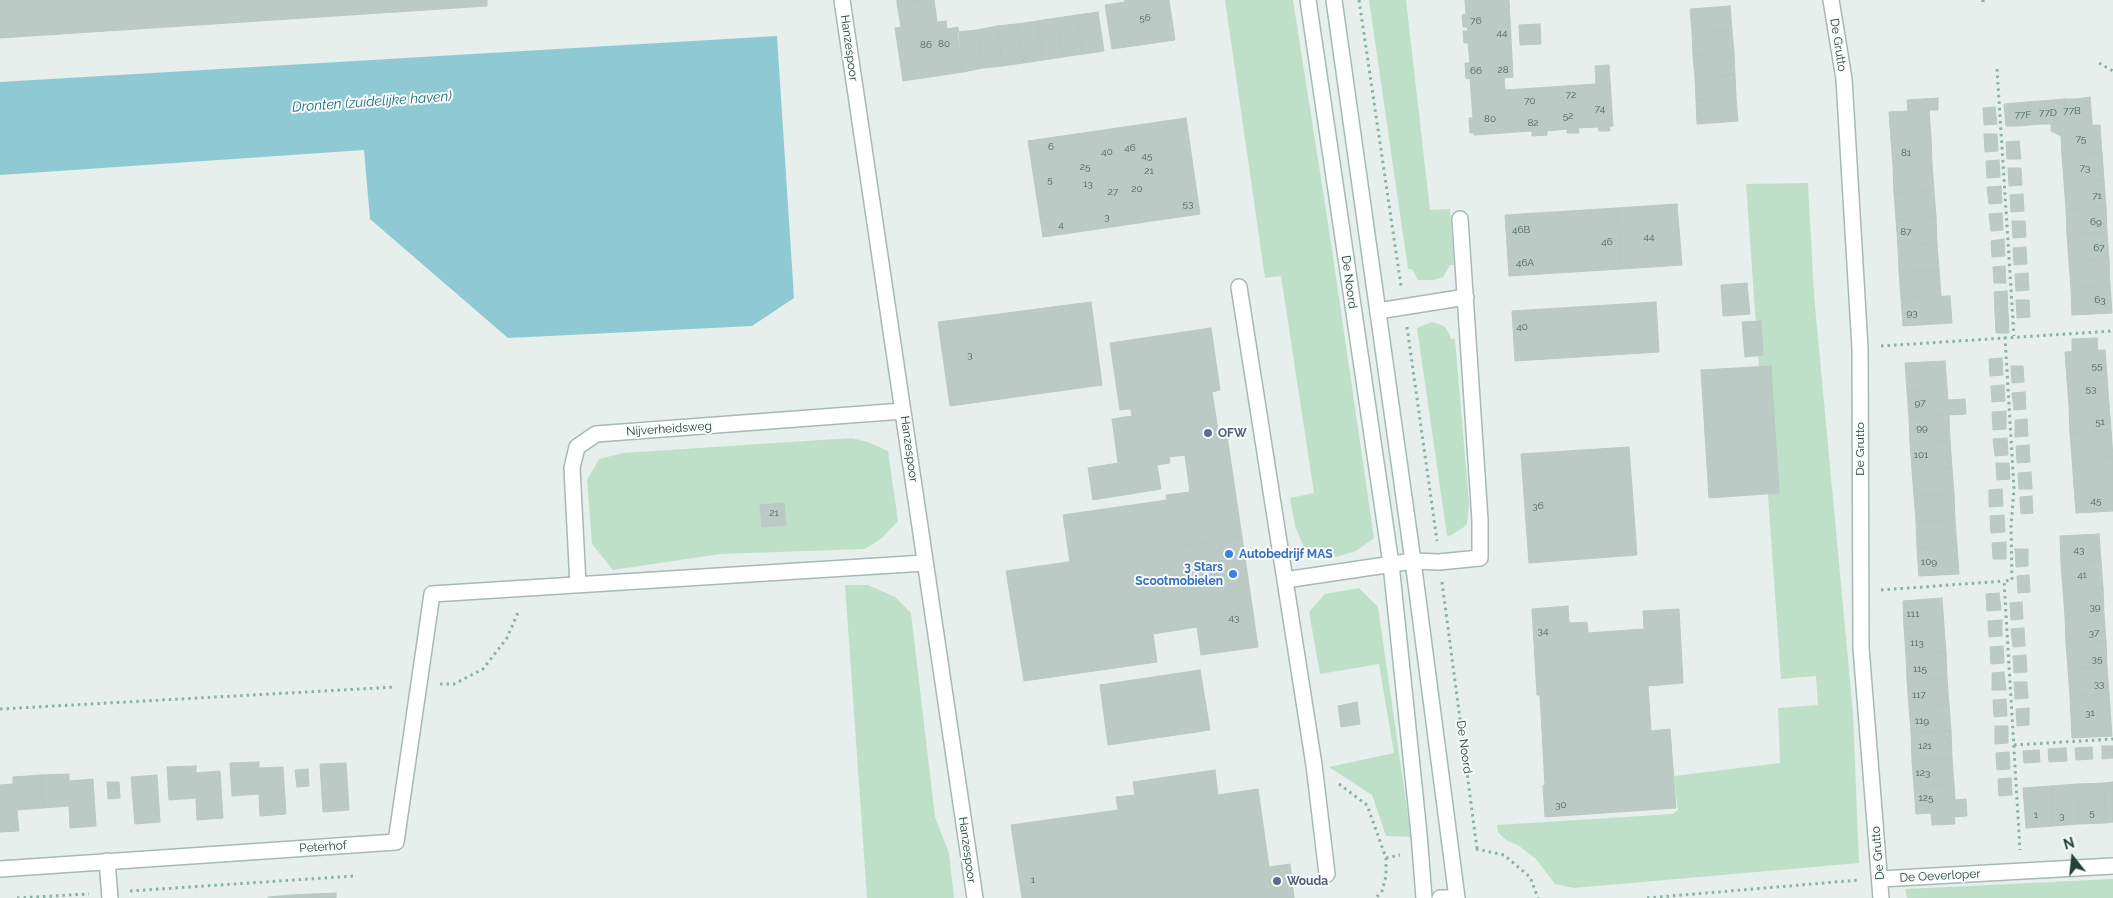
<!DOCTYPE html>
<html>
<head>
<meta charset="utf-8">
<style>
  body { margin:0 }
  #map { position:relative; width:2113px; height:898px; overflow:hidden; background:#e6efeb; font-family:Raleway,sans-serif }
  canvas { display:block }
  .north { position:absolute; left:2048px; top:833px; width:50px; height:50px; -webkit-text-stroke:4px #f7fbf9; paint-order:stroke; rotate:344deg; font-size:14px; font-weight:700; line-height:20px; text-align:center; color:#24423a }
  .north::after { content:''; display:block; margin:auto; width:18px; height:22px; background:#24423a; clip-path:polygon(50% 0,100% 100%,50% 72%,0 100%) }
</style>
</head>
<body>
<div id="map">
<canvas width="2113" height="898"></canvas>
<div class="north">N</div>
</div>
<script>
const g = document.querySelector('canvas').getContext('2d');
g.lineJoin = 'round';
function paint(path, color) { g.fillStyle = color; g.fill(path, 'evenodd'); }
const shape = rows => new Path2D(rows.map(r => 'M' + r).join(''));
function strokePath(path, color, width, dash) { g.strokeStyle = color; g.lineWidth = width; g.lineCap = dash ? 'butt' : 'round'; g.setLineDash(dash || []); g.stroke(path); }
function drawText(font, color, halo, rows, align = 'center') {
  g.font = font + ' Raleway,sans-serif'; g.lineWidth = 4; g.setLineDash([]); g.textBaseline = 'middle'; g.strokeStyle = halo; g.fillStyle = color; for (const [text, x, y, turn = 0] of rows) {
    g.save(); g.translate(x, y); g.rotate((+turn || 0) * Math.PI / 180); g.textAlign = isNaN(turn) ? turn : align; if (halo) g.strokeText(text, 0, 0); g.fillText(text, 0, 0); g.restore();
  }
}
paint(shape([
  [1225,0,1293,0,1330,236,1374,538,1356,551,1336,557,1312,556,1303,545,1295,526,1290,498,1314,493,1281,276,1265,278],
  [1369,0,1406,0,1430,210,1450,209,1454,265,1450,265,1443,277,1434,280,1418,280,1412,269,1408,269],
  [1808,183,1814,295,1853,713,1859,863,1574,888,1555,884,1536,859,1519,846,1506,840,1498,832,1497,825,1673,814,1678,810,1674,776,1780,763,1778,708,1818,705,1816,676,1781,679,1746,184],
  [1432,322,1444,326,1449,333,1451,339,1455,339,1469,503,1467,523,1464,527,1450,536,1447,535,1417,328],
  [851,438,868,442,888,451,898,521,882,538,865,549,720,554,613,570,592,544,587,480,599,459,623,453],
  [845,585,868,585,895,597,911,613,935,817,949,853,954,898,867,898],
  [1359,588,1378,607,1411,837,1386,836,1372,795,1329,767,1394,753,1379,664,1320,674,1309,612,1325,594],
  [2113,879,2113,898,1907,898,1905,889]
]), '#bfe0c8');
paint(shape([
  [777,36,794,298,752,326,508,338,370,219,364,150,0,175,0,82]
]), '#8ec9d4');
const building = shape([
  [0,0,487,0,487,6,0,38,0,0],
  [897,0,920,0,897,4,897,0],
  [920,0,934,0,937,22,901,27,897,4,920,0],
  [1125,0,1169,0,1175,40,1112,49,1105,5,1125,2,1125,0],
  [1465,0,1509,0,1513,77,1504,78,1505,90,1596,84,1595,66,1609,65,1613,126,1609,127,1610,131,1599,131,1598,127,1578,128,1579,133,1567,133,1567,129,1547,131,1547,135,1532,136,1532,131,1474,135,1474,133,1470,133,1469,118,1473,118,1470,78,1466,79,1465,63,1470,63,1468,43,1464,43,1463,31,1468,31,1467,27,1463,27,1462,15,1466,14,1465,0],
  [1730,6,1732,30,1692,33,1690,9,1730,6],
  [1098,12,1104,51,1083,54,1077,15,1098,12],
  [1077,15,1083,54,1063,57,1057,18,1077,15],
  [1057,18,1063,57,1043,60,1037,21,1057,18],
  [946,21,947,29,958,27,963,72,903,81,895,28,946,21],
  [1037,21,1043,60,1023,63,1017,24,1037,21],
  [1017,24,1023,63,1003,66,997,26,1017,24],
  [1540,24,1541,44,1520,45,1519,25,1540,24],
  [997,26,1003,66,983,68,977,30,997,26],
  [977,30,983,68,963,72,957,32,977,30],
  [1732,30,1734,53,1693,55,1692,33,1732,30],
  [1734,53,1735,75,1695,78,1693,55,1734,53],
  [1735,75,1736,98,1696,100,1695,78,1735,75],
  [2090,97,2092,122,2079,122,2077,99,2090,97],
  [1736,98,1738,121,1697,124,1696,100,1736,98],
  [1938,98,1938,110,1929,110,1931,138,1891,140,1889,112,1908,111,1907,100,1938,98],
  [2065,99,2067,123,2054,124,2053,100,2065,99],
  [2065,99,2077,99,2079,122,2067,123,2065,99],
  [2053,100,2054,124,2042,124,2041,101,2053,100],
  [2041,101,2042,124,2030,125,2028,102,2041,101],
  [2028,102,2030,125,2018,126,2016,103,2028,102],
  [2016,103,2018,126,2006,126,2004,104,2016,103],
  [1995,107,1997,124,1984,125,1983,108,1995,107],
  [1186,118,1200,214,1043,237,1028,141,1186,118],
  [2092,122,2092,125,2100,125,2102,153,2062,156,2061,136,2051,131,2051,124,2092,122],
  [1984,134,1997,134,1998,151,1985,152,1984,134],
  [1931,138,1932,164,1893,166,1891,140,1931,138],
  [2019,141,2021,159,2007,159,2006,142,2019,141],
  [2102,153,2104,180,2064,182,2062,156,2102,153],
  [1999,160,2000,177,1987,178,1986,161,1999,160],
  [1932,164,1934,191,1894,193,1893,166,1932,164],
  [2008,168,2021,168,2022,185,2009,186,2008,168],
  [2104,180,2106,207,2066,209,2064,182,2104,180],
  [2001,186,2002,203,1989,204,1987,187,2001,186],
  [1934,191,1936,217,1896,220,1894,193,1934,191],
  [2023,194,2024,211,2011,212,2010,195,2023,194],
  [1677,204,1682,265,1621,269,1617,208,1677,204],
  [2106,207,2107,232,2067,235,2066,209,2106,207],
  [1617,208,1621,269,1509,276,1505,215,1617,208],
  [2002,213,2003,230,1991,231,1989,214,2002,213],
  [1936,217,1937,243,1898,246,1896,220,1936,217],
  [2012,221,2025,221,2026,237,2013,238,2012,221],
  [2107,232,2109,259,2069,262,2067,235,2107,232],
  [2004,239,2005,256,1992,257,1991,241,2004,239],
  [1937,243,1939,270,1899,272,1898,246,1937,243],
  [2026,247,2027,264,2014,265,2013,248,2026,247],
  [2109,259,2110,285,2071,288,2069,262,2109,259],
  [2005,266,2006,283,1994,283,1993,267,2005,266],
  [1939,270,1941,296,1901,298,1899,272,1939,270],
  [2028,273,2029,290,2016,291,2015,274,2028,273],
  [1747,283,1750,314,1723,316,1721,285,1747,283],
  [2110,285,2112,313,2072,315,2071,288,2110,285],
  [2007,291,2009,333,1996,333,1994,292,2007,291],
  [1950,296,1952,323,1903,326,1901,298,1950,296],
  [2016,300,2029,300,2030,317,2017,318,2016,300],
  [1091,302,1102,385,950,406,938,322,1091,302],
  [1656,302,1659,352,1515,361,1512,311,1656,302],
  [1761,321,1763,355,1745,357,1742,322,1761,321],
  [1211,328,1220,390,1212,392,1218,430,1226,429,1242,537,1070,562,1063,515,1167,500,1166,495,1190,492,1185,455,1169,457,1170,463,1157,465,1161,489,1093,500,1088,468,1118,463,1112,419,1132,416,1131,409,1120,410,1110,343,1211,328],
  [2097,338,2098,351,2072,352,2072,339,2097,338],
  [2105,350,2107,377,2067,380,2065,352,2105,350],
  [2002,358,2003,375,1990,376,1989,359,2002,358],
  [1945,361,1947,388,1907,391,1905,363,1945,361],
  [1771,366,1779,493,1709,498,1701,370,1771,366],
  [2011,366,2023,366,2024,382,2012,383,2011,366],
  [2107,377,2109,404,2069,406,2067,380,2107,377],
  [2004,385,2005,401,1992,402,1991,386,2004,385],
  [1947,388,1948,400,1965,399,1966,414,1909,417,1907,391,1947,388],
  [2025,392,2026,409,2014,410,2012,393,2025,392],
  [2109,404,2111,430,2070,433,2069,406,2109,404],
  [2006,411,2006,429,1993,430,1992,412,2006,411],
  [1949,415,1950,441,1910,443,1909,417,1949,415],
  [2027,419,2028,436,2015,437,2015,420,2027,419],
  [2111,430,2113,457,2072,459,2070,433,2111,430],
  [2007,438,2008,455,1995,456,1993,439,2007,438],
  [1950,441,1952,468,1912,470,1910,443,1950,441],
  [2029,445,2030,462,2017,463,2016,446,2029,445],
  [1629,447,1637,555,1529,563,1521,454,1629,447],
  [2113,457,2113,483,2074,486,2072,459,2113,457],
  [1996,463,2009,463,2010,479,1997,480,1996,463],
  [1952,468,1954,494,1914,496,1912,470,1952,468],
  [2031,472,2032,489,2019,489,2018,473,2031,472],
  [2113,483,2113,511,2076,513,2074,486,2113,483],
  [2002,489,2003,506,1989,507,1989,490,2002,489],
  [1954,494,1955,520,1916,522,1914,496,1954,494],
  [2032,496,2033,513,2021,514,2020,497,2032,496],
  [784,503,786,525,762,527,760,505,784,503],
  [2004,515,2005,532,1991,533,1990,516,2004,515],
  [1955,520,1957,546,1917,548,1916,522,1955,520],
  [2099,534,2101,561,2061,564,2060,536,2099,534],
  [1242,537,1258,647,1201,655,1197,627,1153,634,1157,662,1024,681,1006,571,1242,537],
  [2006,542,2006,559,1993,559,1992,543,2006,542],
  [1957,546,1959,574,1919,576,1917,548,1957,546],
  [2015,549,2028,549,2028,566,2016,567,2015,549],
  [2101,561,2103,588,2063,590,2061,564,2101,561],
  [2029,575,2030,592,2018,593,2017,576,2029,575],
  [2103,588,2104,614,2065,617,2063,590,2103,588],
  [1999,593,2001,610,1987,611,1986,594,1999,593],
  [1942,598,1944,626,1904,628,1903,601,1942,598],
  [2022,602,2023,619,2011,620,2010,603,2022,602],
  [1568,606,1569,623,1587,622,1588,633,1644,629,1643,611,1679,609,1683,683,1648,686,1651,731,1670,729,1676,808,1545,817,1543,785,1545,786,1540,695,1537,695,1532,609,1568,606],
  [2104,614,2106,641,2066,643,2065,617,2104,614],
  [2002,620,2002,636,1989,637,1988,621,2002,620],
  [1944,626,1946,652,1906,654,1904,628,1944,626],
  [2024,628,2025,646,2013,647,2011,629,2024,628],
  [2106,641,2107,667,2068,669,2066,643,2106,641],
  [2003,646,2004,663,1991,664,1990,647,2003,646],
  [1946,652,1947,678,1907,680,1906,654,1946,652],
  [2026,655,2027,672,2014,673,2013,656,2026,655],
  [2107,667,2109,694,2070,696,2068,669,2107,667],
  [1200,670,1210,730,1108,745,1100,685,1200,670],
  [2004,672,2006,690,1992,690,1992,673,2004,672],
  [1947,678,1949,705,1909,707,1907,680,1947,678],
  [2014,682,2027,682,2028,698,2015,699,2014,682],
  [2109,694,2112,736,2072,738,2070,696,2109,694],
  [2006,699,2007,716,1994,717,1993,700,2006,699],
  [1357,702,1360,724,1341,727,1338,706,1357,702],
  [1949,705,1951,731,1911,733,1909,707,1949,705],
  [2029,708,2029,725,2017,726,2016,709,2029,708],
  [1995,726,2008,726,2008,743,1995,744,1995,726],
  [1951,731,1952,758,1912,760,1911,733,1951,731],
  [2102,746,2113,746,2113,758,2102,759,2102,746],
  [2092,747,2093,759,2076,760,2075,748,2092,747],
  [2066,748,2067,761,2049,762,2048,749,2066,748],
  [2039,750,2040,762,2024,763,2023,751,2039,750],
  [2009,752,2010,769,1997,770,1996,753,2009,752],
  [1952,758,1954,784,1914,787,1912,760,1952,758],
  [259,762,259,768,283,767,286,814,260,816,259,794,232,796,230,763,259,762],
  [346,763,349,810,323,812,320,764,346,763],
  [196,766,196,773,220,771,223,818,197,820,196,798,169,800,167,767,196,766],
  [308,769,309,786,297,787,295,770,308,769],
  [1215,770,1218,795,1258,789,1269,867,1290,864,1294,898,1022,898,1011,825,1118,810,1116,797,1135,795,1133,782,1215,770],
  [69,774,69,781,93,779,96,826,70,828,69,806,43,808,41,775,69,774],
  [41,775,43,808,17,810,19,831,0,832,0,785,13,784,13,777,41,775],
  [157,775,160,822,135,824,131,777,157,775],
  [2011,778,2012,795,1999,796,1998,779,2011,778],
  [107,782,119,782,120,798,108,799,107,782],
  [2113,782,2113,822,2106,823,2104,783,2113,782],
  [2104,783,2106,823,2079,824,2077,784,2104,783],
  [1954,784,1955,800,1966,799,1967,816,1954,817,1955,824,1932,825,1931,813,1916,814,1914,787,1954,784],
  [2077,784,2079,824,2053,826,2051,786,2077,784],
  [2051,786,2053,826,2026,828,2023,788,2051,786],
  [336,893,336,898,313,898,313,894,336,893],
  [313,894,313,898,291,898,291,895,313,894],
  [291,895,291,898,268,898,268,897,291,895]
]);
paint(building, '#bbcac4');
strokePath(building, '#b8c9c2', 1);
const street = shape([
  [842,0,975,898],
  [1831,0,1844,79,1860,348,1861,648,1881,898],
  [1239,287,1314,765,1327,874],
  [1378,311,1466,297],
  [1285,580,1413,561,1439,562,1480,558,1480,520,1460,219],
  [578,585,572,468,577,447,596,434,903,411],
  [107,861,110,898],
  [0,869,396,842,432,594,925,563],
  [1880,879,2113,866]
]);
const secondary = shape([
  [1308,0,1391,564,1419,834,1424,898],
  [1334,0,1413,561,1457,898],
  [1440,898,1451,898]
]);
strokePath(street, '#a8b8b2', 18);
strokePath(secondary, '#a4bbb3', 18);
strokePath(shape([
  [1359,0,1401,286],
  [1983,0,1983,2],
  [2099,63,2113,71],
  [1997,69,2014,336],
  [1407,327,1437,541],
  [2005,337,2014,489,2011,527,2012,580,2004,581,2020,850],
  [1881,346,2113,331],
  [1442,582,1477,849],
  [1881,590,2004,581],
  [440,684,454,684,483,669,507,638,519,610],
  [0,709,396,687],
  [2014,745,2113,739],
  [1339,784,1367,805,1386,858,1386,876,1382,891,1376,898],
  [1476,849,1504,855,1530,877,1538,898],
  [1386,858,1400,855],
  [130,891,354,876],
  [17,898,89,894],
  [1647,898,1859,880]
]), '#86b3a5', 3, [2.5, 4]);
strokePath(street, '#fff', 15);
strokePath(secondary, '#fff', 15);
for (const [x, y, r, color] of [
  [1208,433,5,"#5c6f8a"],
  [1229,554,5,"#3f7fe0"],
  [1233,574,5,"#3f7fe0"],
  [1277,881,5,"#5c6f8a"]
]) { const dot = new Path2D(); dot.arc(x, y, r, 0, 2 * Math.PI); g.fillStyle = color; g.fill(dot); strokePath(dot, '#f7fbf9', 2); }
drawText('10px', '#4a645c', null, [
  ["56",1145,18],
  ["76",1476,21],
  ["44",1502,33],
  ["80",944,44],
  ["86",926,45],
  ["28",1503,70],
  ["66",1476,71],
  ["72",1571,95],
  ["70",1530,101],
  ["74",1600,109],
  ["77B",2072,111],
  ["77D",2048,113],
  ["77F",2023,115],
  ["52",1568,116],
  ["80",1490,119],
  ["82",1533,123],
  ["75",2081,139],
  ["6",1051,147],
  ["46",1130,148],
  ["40",1107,152],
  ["81",1906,153],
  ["45",1147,156],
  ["25",1085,167],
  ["73",2085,168],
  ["21",1149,171],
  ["5",1050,180],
  ["13",1088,184],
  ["20",1137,189],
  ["27",1113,192],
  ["71",2097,196],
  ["53",1188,204],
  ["3",1107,217],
  ["69",2096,222],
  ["4",1061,225],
  ["46B",1521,230],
  ["87",1906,232],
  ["44",1649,237],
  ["46",1607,242],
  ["67",2099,248],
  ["46A",1525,263],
  ["63",2100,300],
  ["93",1912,313],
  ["40",1522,327],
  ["3",970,355],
  ["55",2097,366],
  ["53",2091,389],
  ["97",1920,403],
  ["51",2100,422],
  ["99",1922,428],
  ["101",1921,455],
  ["45",2096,501],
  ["36",1538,506],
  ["21",774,513],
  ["43",2079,550],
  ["109",1929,562],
  ["41",2082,575],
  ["39",2095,607],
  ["111",1913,614],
  ["43",1234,618],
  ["34",1543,631],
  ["37",2094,633],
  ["113",1917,643],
  ["35",2097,659],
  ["115",1920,669],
  ["33",2099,684],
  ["117",1919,695],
  ["31",2090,713],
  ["119",1922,721],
  ["121",1925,746],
  ["123",1923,773],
  ["125",1926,798],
  ["30",1561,805],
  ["5",2092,813],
  ["1",2036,815],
  ["3",2062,816],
  ["1",1033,880]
]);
drawText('12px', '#24423a', '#f7fbf9', [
  ["De Grutto",1838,45,81],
  ["Hanzespoor",849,48,82],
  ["De Noord",1349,282,82],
  ["Nijverheidsweg",669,429,-4],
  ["Hanzespoor",909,449,82],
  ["De Grutto",1860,449,-90],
  ["De Noord",1464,747,82],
  ["Peterhof",323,847,-4],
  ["Hanzespoor",967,850,82],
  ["De Grutto",1878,853,-95],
  ["De Oeverloper",1940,876,-3]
]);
drawText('bold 12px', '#4e5e75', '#f7fbf9', [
  ["OFW",1218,433],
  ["Wouda",1287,881]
], 'left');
drawText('bold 12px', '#366cbe', '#f7fbf9', [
  ["Autobedrijf MAS",1239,554],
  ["3 Stars",1223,567,"right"],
  ["Scootmobielen",1223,581,"right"]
], 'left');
drawText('italic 14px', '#1c6f80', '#f7fbf9', [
  ["Dronten (zuidelijke haven)",372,102,-4]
]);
</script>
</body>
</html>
